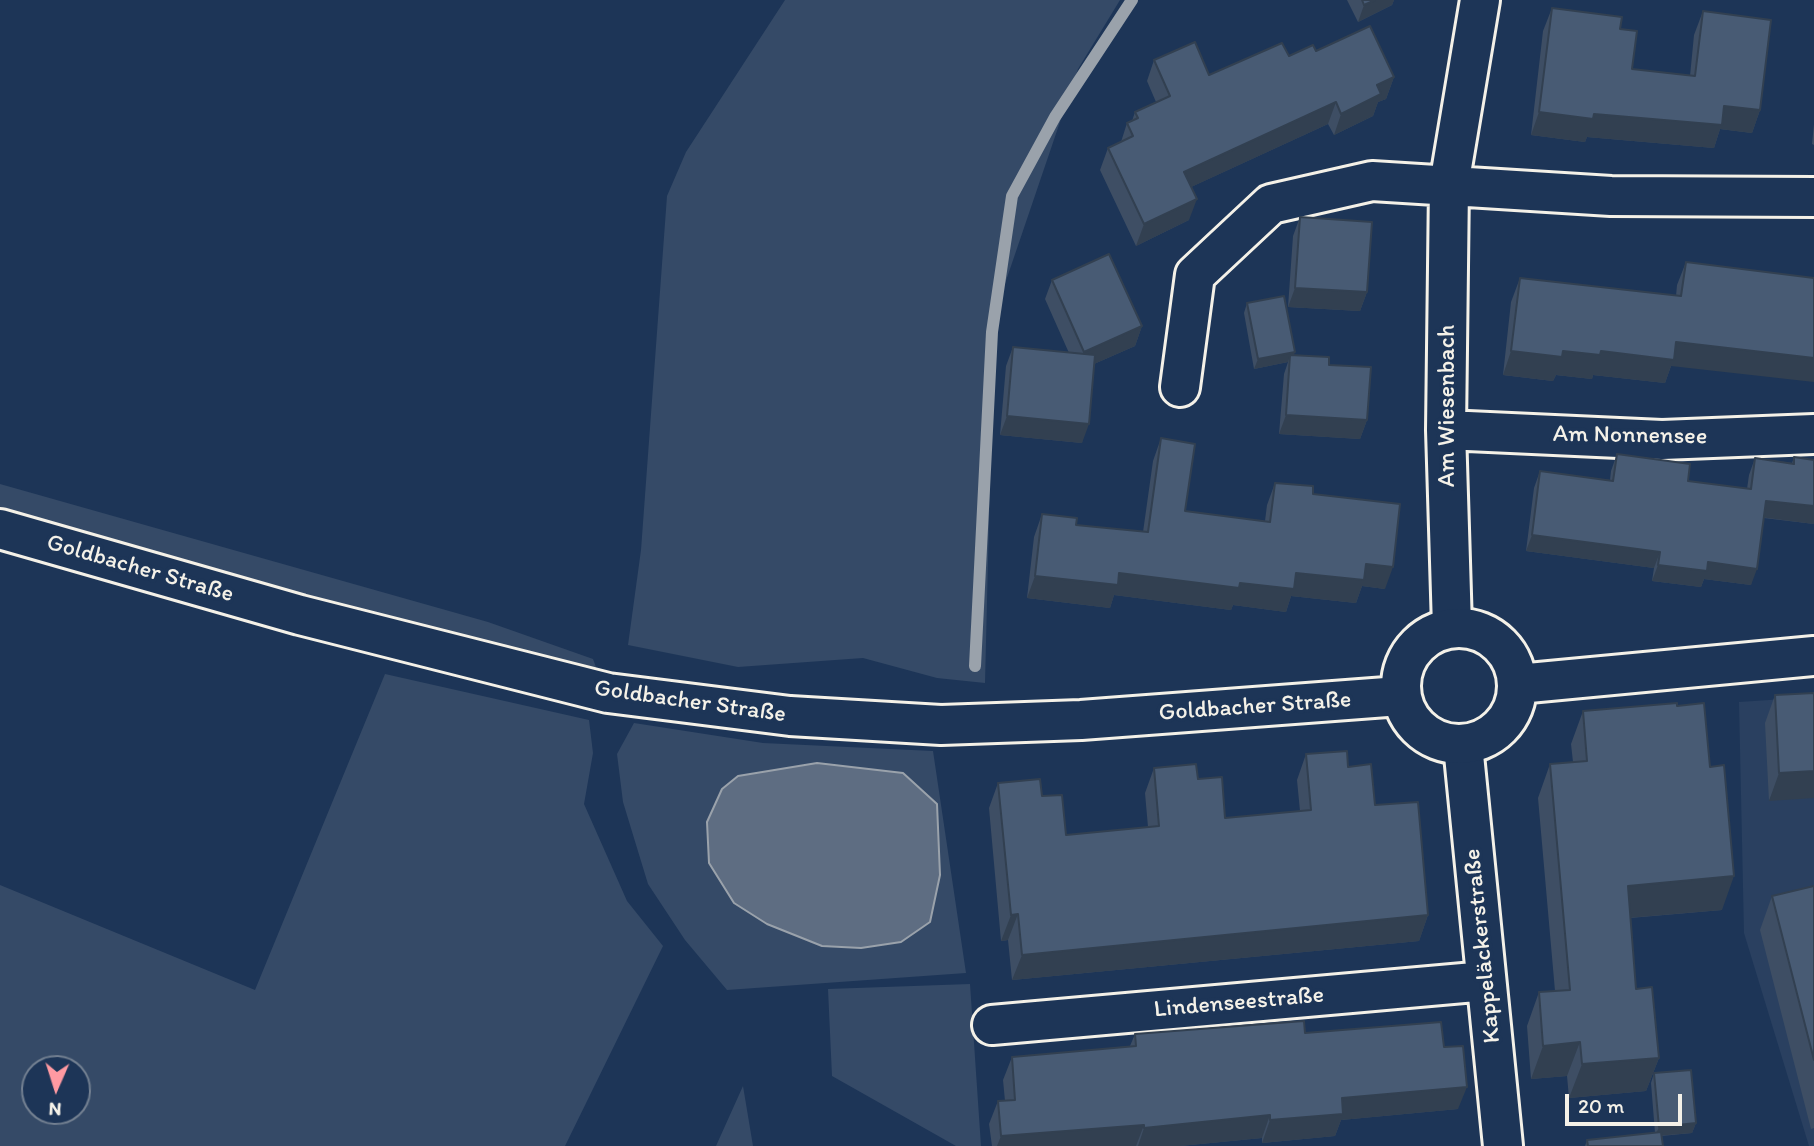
<!DOCTYPE html>
<html>
<head>
<meta charset="utf-8">
<style>
  body { margin:0 }
  #map { position:relative; width:1814px; height:1146px; overflow:hidden; background:#1d3557; font-family:Itim,sans-serif }
  canvas { display:block }
  .north { position:absolute; left:21px; top:1055px; width:70px; height:70px; box-sizing:border-box; background:#1d3557; border:2px solid #738091; border-radius:50%; rotate:183deg; font-size:19px; font-weight:700; line-height:28px; text-align:center; color:#f4f1e8 }
  .north::after { content:''; display:block; margin:auto; width:24px; height:32px; background:#ff9aa2; clip-path:polygon(50% 0,100% 100%,50% 72%,0 100%) }
  .scale { position:absolute; left:1565px; top:1094px; width:117px; height:32px; box-sizing:border-box; border:4px solid #f4f1e8; border-top:0; padding-left:9px; font-size:21px; line-height:24px; white-space:nowrap; color:#f4f1e8; -webkit-text-stroke:5px #1d3557; paint-order:stroke }
</style>
</head>
<body>
<div id="map">
<canvas width="1814" height="1146"></canvas>
<div class="north">N</div>
<div class="scale">20 m</div>
</div>
<script>
const g = document.querySelector('canvas').getContext('2d');
g.lineJoin = 'round';
function paint(path, color) { g.fillStyle = color; g.fill(path, 'evenodd'); }
const shape = rows => new Path2D(rows.map(r => 'M' + r).join(''));
function strokePath(path, color, width, dash) { g.strokeStyle = color; g.lineWidth = width; g.lineCap = dash ? 'butt' : 'round'; g.setLineDash(dash || []); g.stroke(path); }
function drawText(font, color, halo, rows, align = 'center') {
  g.font = font + ' Itim,sans-serif'; g.lineWidth = 7; g.setLineDash([]); g.textBaseline = 'middle'; g.strokeStyle = halo; g.fillStyle = color; for (const [text, x, y, turn = 0] of rows) {
    g.save(); g.translate(x, y); g.rotate((+turn || 0) * Math.PI / 180); g.textAlign = isNaN(turn) ? turn : align; if (halo) g.strokeText(text, 0, 0); g.fillText(text, 0, 0); g.restore();
  }
}
paint(shape([
  [1814,697,1814,1146,1809,1146,1744,933,1739,702]
]), '#2a4060');
paint(shape([
  [785,0,1120,0,1078,69,994,316,985,683,937,678,863,658,738,667,628,645,641,550,667,196,686,152],
  [0,484,488,622,593,659,597,670,589,677,244,588,0,510],
  [385,674,589,720,593,753,584,804,627,901,663,946,565,1146,0,1146,0,885,255,990],
  [35,1069,77,1069,77,1111,35,1111],
  [634,723,763,743,933,751,966,973,727,990,685,940,648,884,623,802,617,754],
  [970,984,981,1146,956,1146,832,1076,828,989],
  [743,1086,753,1146,716,1146]
]), '#354a67');
const water = shape([
  [817,763,903,773,937,804,940,875,930,922,901,942,861,948,822,946,767,924,734,903,709,863,707,822,722,789,738,776,817,763]
]);
paint(water, '#5e6d82');
strokePath(water, '#9aa2ab', 2);
strokePath(shape([
  [975,666,992,332,1012,196,1055,117,1132,0]
]), '#9aa2ab', 12);
const minor = shape([
  [1180,387,1195,275,1271,204,1372,181,1611,196,1814,197],
  [1446,430,1662,440,1814,434],
  [1452,627,1446,430,1449,185,1480,0],
  [1463,745,1503,1146],
  [992,1025,1486,981]
]);
const tertiary = shape([
  [0,529,300,615,608,693,790,716,941,725,1081,720,1400,696],
  '1401 686a58 58 0 1 1 116 0a58 58 0 1 1-116 0Z',
  [1518,684,1814,656]
]);
strokePath(minor, '#f4f1e8', 44);
strokePath(tertiary, '#f4f1e8', 44);
strokePath(minor, '#1d3557', 38);
strokePath(tertiary, '#1d3557', 38);
paint(shape([
  [1347,0,1394,0,1392,5,1358,22],
  [1552,8,1620,29,1632,69,1690,76,1694,35,1703,11,1760,110,1752,133,1720,129,1714,148,1587,137,1585,142,1531,135,1543,31],
  [1316,51,1394,77,1386,99,1378,102,1373,116,1334,135,1328,124,1191,187,1189,220,1136,246,1100,170,1108,148,1121,142,1127,123,1132,121,1135,112,1156,102,1147,81,1154,60,1209,75,1289,56],
  [1814,124,1814,145,1812,144],
  [1300,217,1367,292,1360,311,1288,307,1293,236],
  [1686,262,1671,366,1665,383,1593,375,1592,379,1556,375,1553,381,1503,375,1511,302,1520,278,1676,296,1677,285],
  [1052,280,1142,326,1135,346,1094,364,1082,443,1000,435,1006,366,1013,347,1069,353,1045,299],
  [1247,303,1294,355,1329,365,1367,420,1360,439,1279,434,1284,374,1288,362,1254,369,1244,313],
  [1161,438,1185,511,1265,521,1267,505,1275,483,1313,494,1385,589,1362,586,1356,603,1291,596,1286,612,1233,605,1231,610,1114,595,1110,608,1027,598,1034,537,1042,514,1076,525,1143,532,1153,461],
  [1617,454,1688,481,1747,489,1749,475,1755,458,1792,463,1794,457,1814,460,1814,524,1764,518,1751,585,1704,579,1701,587,1652,581,1654,568,1526,551,1534,488,1540,471,1610,480,1611,471],
  [1814,693,1769,801,1765,723,1775,695],
  [1583,711,1722,910,1630,918,1636,989,1659,1058,1646,1091,1569,1098,1567,1076,1531,1079,1527,1026,1539,992,1555,991,1538,798,1550,764,1573,762,1571,744],
  [1306,754,1348,767,1375,805,1428,915,1419,941,1012,980,1008,940,1001,941,989,808,998,783,1042,796,1066,835,1148,827,1145,793,1154,768,1198,779,1225,818,1300,811,1297,780],
  [1814,886,1814,1128,1811,1129,1760,930,1772,896],
  [1305,1033,1444,1047,1458,1109,1341,1120,1335,1136,1262,1143,1262,1138,1180,1146,992,1146,989,1124,998,1101,1005,1101,1003,1080,1012,1057,1130,1046,1135,1034],
  [1654,1073,1696,1123,1692,1133,1661,1136,1663,1146,1585,1146,1587,1140,1655,1133,1651,1083]
]), '#3e4e64');
paint(shape([
  [1375,0,1394,0,1392,5,1358,22,1364,5],
  [1394,77,1386,99,1378,102,1373,116,1334,135,1341,114,1377,85],
  [1336,102,1328,124,1176,194,1184,172],
  [1724,106,1760,110,1752,133,1720,129,1714,148,1587,137,1585,142,1531,135,1539,112,1594,114],
  [1197,199,1189,220,1136,246,1144,224],
  [1295,288,1367,292,1360,311,1288,307],
  [1142,326,1135,346,1078,371,1084,352],
  [1676,342,1814,358,1814,382,1671,366,1665,383,1593,375,1592,379,1556,375,1553,381,1503,375,1511,351,1601,351],
  [1295,352,1292,362,1290,355,1288,362,1254,369,1258,359],
  [1286,415,1367,420,1360,439,1279,434],
  [1007,416,1089,424,1082,443,1000,435],
  [1766,501,1814,506,1814,524,1760,517],
  [1532,535,1660,552,1654,568,1526,551],
  [1708,562,1757,569,1751,585,1704,579,1701,587,1652,581,1658,565],
  [1366,564,1393,567,1385,589,1362,586,1356,603,1291,596,1286,612,1233,605,1231,610,1114,595,1110,608,1027,598,1035,576,1119,573,1240,583,1296,573],
  [1814,771,1814,798,1769,801,1779,773],
  [1734,876,1722,910,1615,919,1628,886],
  [1018,914,1008,940,1001,941,1011,915],
  [1428,915,1419,941,1012,980,1022,955],
  [1580,1042,1567,1076,1531,1079,1543,1046],
  [1659,1058,1646,1091,1569,1098,1582,1064],
  [1467,1087,1458,1109,1341,1120,1335,1136,1262,1143,1270,1120,1342,1098],
  [1270,1115,1262,1138,1180,1146,1138,1146,1144,1128],
  [1696,1123,1692,1133,1655,1136,1659,1127],
  [1144,1125,1136,1146,997,1146,1001,1136]
]), '#324051');
const building = shape([
  [1362,0,1375,0,1364,5,1362,0],
  [1552,8,1622,17,1620,29,1637,31,1632,69,1695,76,1703,11,1771,20,1760,110,1724,106,1722,125,1594,114,1593,119,1539,112,1552,8],
  [1370,26,1394,77,1377,85,1381,94,1341,114,1336,102,1184,172,1197,199,1144,224,1108,148,1133,136,1127,123,1138,118,1135,112,1170,96,1154,60,1195,42,1209,75,1282,43,1289,56,1313,45,1316,51,1370,26],
  [1300,217,1372,222,1367,292,1295,288,1300,217],
  [1109,254,1142,326,1084,352,1052,280,1109,254],
  [1686,262,1814,278,1814,358,1676,342,1674,360,1601,351,1600,355,1563,351,1562,357,1511,351,1520,278,1681,296,1686,262],
  [1284,296,1295,352,1258,359,1247,303,1284,296],
  [1013,347,1095,355,1089,424,1007,416,1013,347],
  [1290,355,1329,357,1329,365,1371,367,1367,420,1286,415,1290,355],
  [1161,438,1195,444,1185,511,1270,522,1275,483,1313,486,1313,494,1400,504,1393,567,1366,564,1364,580,1296,573,1294,589,1240,583,1239,588,1119,573,1118,585,1035,576,1042,514,1077,518,1076,525,1148,532,1161,438],
  [1617,454,1690,464,1688,481,1751,489,1755,458,1794,464,1794,457,1814,460,1814,506,1766,501,1757,569,1708,562,1707,571,1658,565,1660,552,1532,535,1540,471,1613,481,1617,454],
  [1814,693,1814,771,1779,773,1775,695,1814,693],
  [1677,703,1677,706,1704,703,1710,767,1724,765,1734,876,1628,886,1636,989,1652,987,1659,1058,1582,1064,1580,1042,1543,1046,1539,992,1570,990,1550,764,1587,761,1583,711,1677,703],
  [1347,751,1348,767,1371,764,1375,805,1418,802,1428,915,1022,955,1018,914,1011,915,998,783,1040,779,1042,796,1062,795,1066,835,1159,826,1154,768,1196,764,1198,779,1222,777,1225,818,1311,810,1306,754,1347,751],
  [1814,886,1814,1060,1772,896,1814,886],
  [1304,1021,1305,1033,1441,1022,1444,1047,1463,1046,1467,1087,1342,1098,1343,1114,1270,1120,1270,1115,1144,1128,1144,1125,1001,1136,998,1101,1015,1100,1012,1057,1136,1046,1135,1034,1304,1021],
  [1691,1070,1696,1123,1659,1127,1654,1073,1691,1070],
  [1661,1132,1663,1146,1588,1146,1587,1140,1661,1132]
]);
paint(building, '#485b74');
strokePath(building, '#324051', 2);
drawText('24px', '#f4f1e8', '#1d3557', [
  ["Am Wiesenbach",1448,406,-90],
  ["Am Nonnensee",1630,436,1],
  ["Goldbacher Straße",140,569,16],
  ["Goldbacher Straße",690,702,8],
  ["Goldbacher Straße",1255,707,-4],
  ["Kappeläckerstraße",1483,946,-96],
  ["Lindenseestraße",1239,1003,-5]
]);
</script>
</body>
</html>
